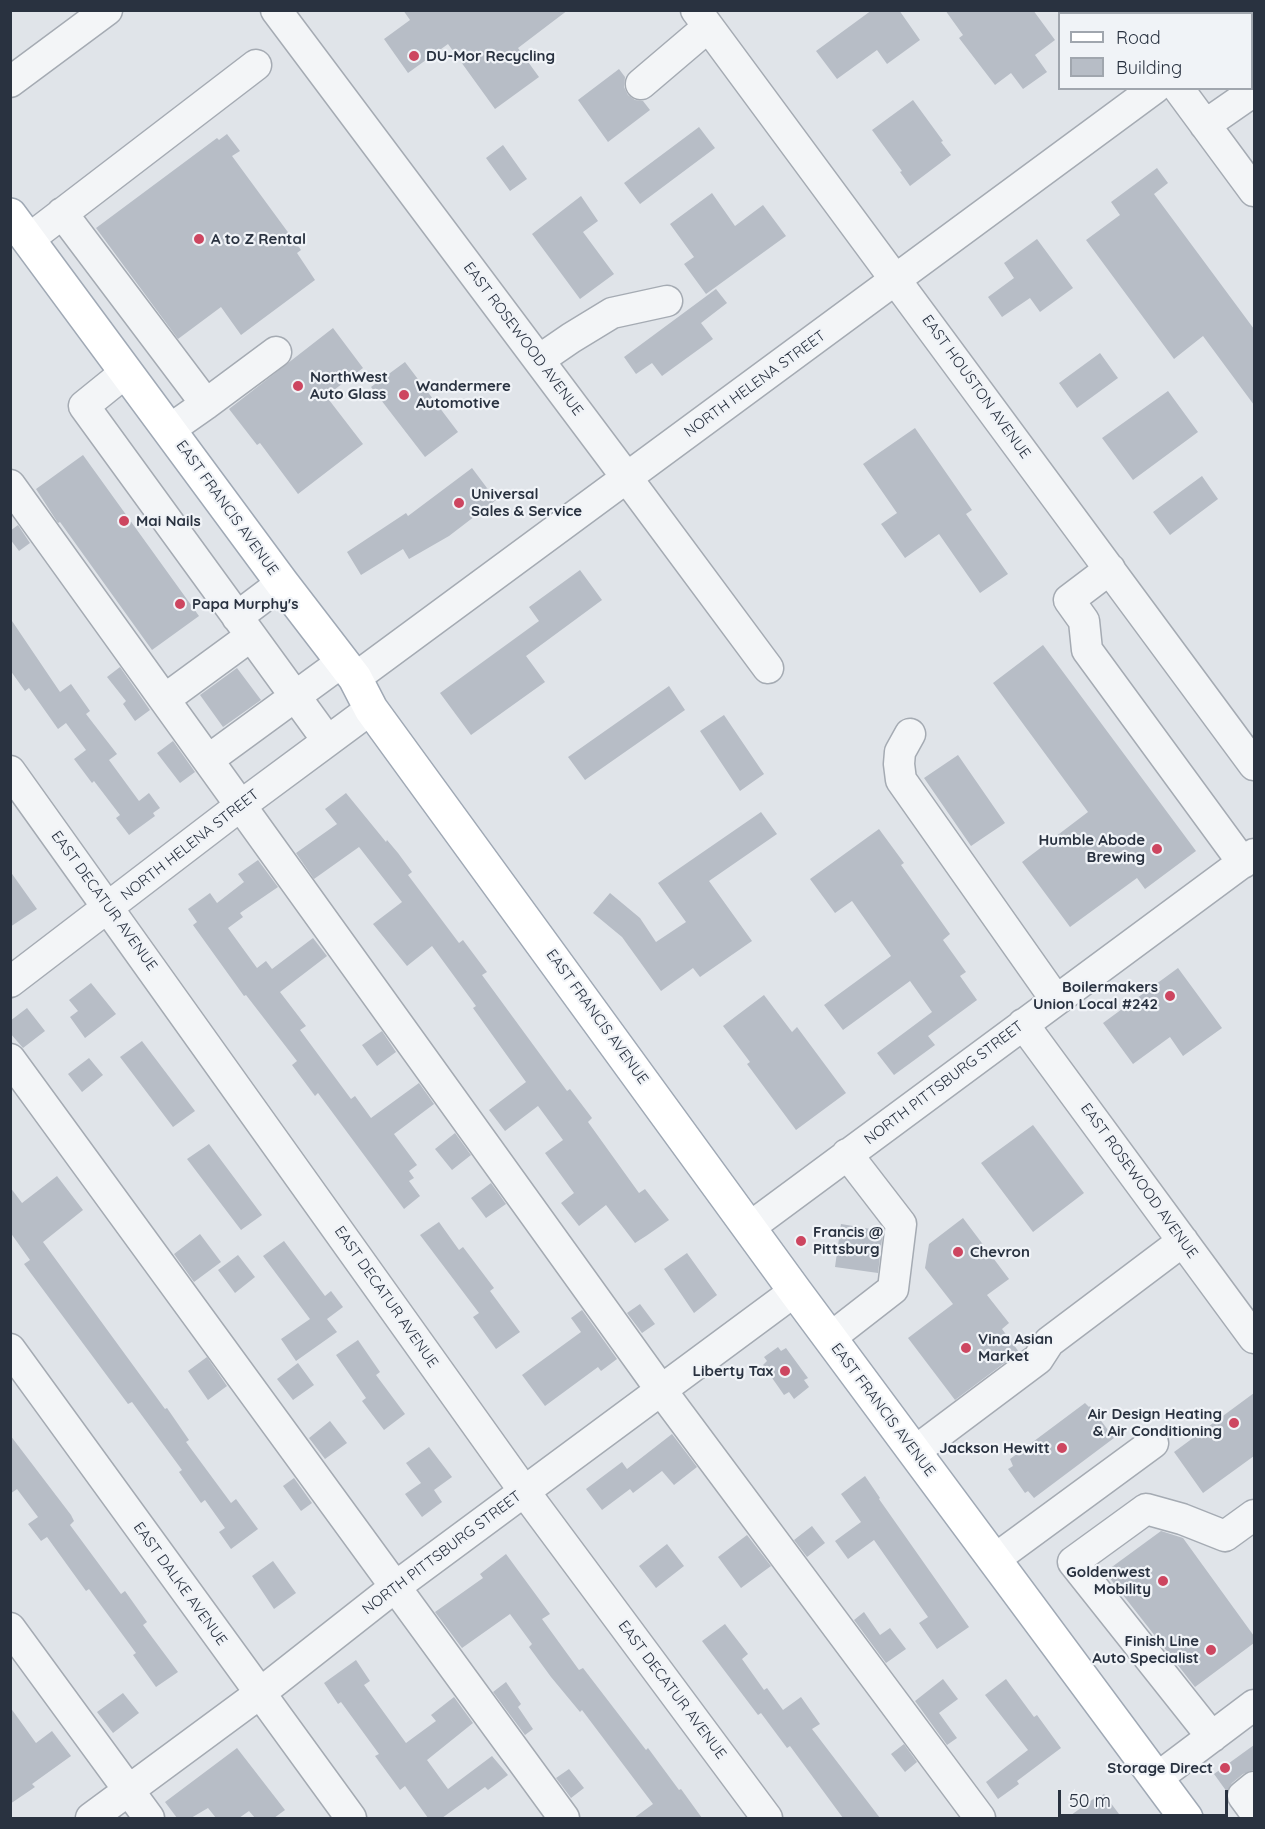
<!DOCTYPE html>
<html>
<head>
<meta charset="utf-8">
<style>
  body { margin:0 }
  #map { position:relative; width:1265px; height:1829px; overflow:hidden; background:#e0e4e9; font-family:Quicksand,sans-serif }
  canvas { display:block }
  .frame { position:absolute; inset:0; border:12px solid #293240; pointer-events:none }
  .legend { position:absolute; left:1058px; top:12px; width:195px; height:78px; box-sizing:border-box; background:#f0f3f7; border:2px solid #a0a6ae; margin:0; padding:8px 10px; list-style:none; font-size:18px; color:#293240 }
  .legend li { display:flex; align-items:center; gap:12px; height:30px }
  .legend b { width:30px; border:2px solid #a0a6ae }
  .scale { position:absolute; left:1058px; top:1790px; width:170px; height:27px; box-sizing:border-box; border:3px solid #293240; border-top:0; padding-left:8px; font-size:18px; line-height:21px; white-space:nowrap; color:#293240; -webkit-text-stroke:4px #f0f3f7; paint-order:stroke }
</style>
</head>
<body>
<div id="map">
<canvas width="1265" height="1829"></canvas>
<div class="frame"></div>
<ul class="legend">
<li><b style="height:8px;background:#fff"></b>Road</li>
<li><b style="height:16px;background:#b7bdc6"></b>Building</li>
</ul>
<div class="scale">50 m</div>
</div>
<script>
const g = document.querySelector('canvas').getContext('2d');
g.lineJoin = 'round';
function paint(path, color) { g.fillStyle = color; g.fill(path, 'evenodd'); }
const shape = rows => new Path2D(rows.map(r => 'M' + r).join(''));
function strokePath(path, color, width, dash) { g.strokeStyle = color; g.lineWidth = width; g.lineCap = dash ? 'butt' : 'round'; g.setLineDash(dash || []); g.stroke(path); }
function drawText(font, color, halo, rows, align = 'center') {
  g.font = font + ' Quicksand,sans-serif'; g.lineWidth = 4.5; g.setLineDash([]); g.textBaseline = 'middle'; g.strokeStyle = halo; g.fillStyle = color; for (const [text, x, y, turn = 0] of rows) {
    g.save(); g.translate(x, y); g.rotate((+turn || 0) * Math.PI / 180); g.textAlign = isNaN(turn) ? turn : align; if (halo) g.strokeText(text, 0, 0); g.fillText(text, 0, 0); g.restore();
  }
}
paint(shape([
  [403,10,568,10,518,48,539,77,495,109,448,44,408,73,384,39,410,20],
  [872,10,899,10,920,40,887,64,877,50,837,79,816,51],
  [945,10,1033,10,1055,40,1035,55,1047,72,1023,89,1011,73,995,85,959,38,963,35],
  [619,69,625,77,624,87,628,95,635,100,643,101,650,110,608,142,578,100],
  [913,100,943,141,941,142,951,155,910,186,900,172,902,171,872,130],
  [699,127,715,148,640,204,624,183],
  [227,134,240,151,232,156,301,250,297,253,315,280,241,335,221,307,178,339,96,228,217,138,219,140],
  [503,145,527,179,510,191,486,158],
  [1157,168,1168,183,1154,194,1254,329,1254,405,1203,336,1174,359,1086,240,1120,215,1111,202],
  [712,193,735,226,763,205,786,236,706,294,684,264,694,257,670,224],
  [581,196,598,221,583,232,614,274,580,299,532,234],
  [1037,239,1073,288,1040,312,1030,298,1002,317,988,297,1014,278,1004,263],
  [716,289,727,303,701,323,713,339,662,376,652,363,636,374,624,357],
  [333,328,363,368,326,396,363,444,298,494,260,443,257,445,229,409],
  [1100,353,1118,378,1077,408,1059,383],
  [405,362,458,432,425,457,371,387],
  [1168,391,1198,432,1133,480,1102,438],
  [915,428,972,510,966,514,1008,574,980,593,939,534,905,558,881,524,897,513,863,464],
  [83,455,199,616,152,650,60,522,58,523,36,489],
  [472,468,496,500,449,536,409,559,403,549,361,575,347,552,406,513,408,516],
  [1202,476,1218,499,1170,535,1153,512],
  [18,525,30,543,19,551,10,539,10,531],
  [580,570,602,600,526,656,545,682,471,735,440,693,539,621,529,607],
  [10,618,60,692,71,684,90,711,86,714,117,754,109,760,139,801,149,793,160,808,153,813,155,816,129,835,116,818,120,815,94,781,92,783,74,759,86,750,66,723,58,729,29,688,25,691,10,670],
  [1043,645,1196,851,1145,889,1137,878,1070,927,1022,862,1088,812,993,683],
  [120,667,150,710,135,721,123,704,126,701,107,677],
  [237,668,261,700,223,727,200,695],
  [669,686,685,710,585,780,568,757],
  [724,715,764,774,740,791,700,731],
  [173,741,195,772,180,783,157,753],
  [958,755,1005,823,971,846,924,778],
  [346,793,386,842,387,840,398,853,412,872,408,875,459,943,463,940,487,972,482,975,567,1091,570,1089,592,1118,588,1122,639,1193,645,1189,669,1220,646,1236,635,1243,606,1205,579,1226,561,1203,574,1193,545,1153,563,1140,538,1106,505,1131,489,1110,526,1082,473,1008,476,1006,432,946,407,966,373,924,402,902,359,847,314,879,296,853,337,824,325,809],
  [761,812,777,834,709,881,752,941,700,977,693,968,661,991,622,937,593,913,610,893,640,918,656,942,686,922,658,883],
  [879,829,904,863,901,865,950,934,943,940,966,972,960,976,977,1000,928,1036,935,1045,894,1075,877,1053,932,1012,910,981,843,1030,824,1005,891,956,852,901,835,913,810,879],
  [258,860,278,887,240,913,243,917,228,928,257,968,266,961,272,969,313,938,327,956,280,992,306,1026,300,1030,351,1099,355,1096,371,1118,419,1083,434,1104,394,1134,417,1165,409,1171,414,1178,409,1181,420,1196,404,1209,318,1093,315,1096,292,1065,297,1061,246,995,244,996,193,925,197,922,188,909,210,893,217,903,244,882,238,874],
  [10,871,37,909,10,927],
  [1178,968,1222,1028,1183,1056,1170,1037,1133,1064,1103,1023],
  [91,983,116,1014,85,1038,70,1017,78,1011,69,1000],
  [764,995,792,1032,797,1027,846,1093,796,1130,747,1064,750,1062,723,1026],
  [27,1008,45,1031,23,1048,10,1033,10,1021],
  [382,1031,396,1052,377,1066,362,1045],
  [142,1041,195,1111,173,1127,120,1057],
  [89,1058,103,1075,82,1092,68,1074],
  [1033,1125,1084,1193,1033,1232,981,1163],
  [455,1133,471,1155,452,1170,435,1149],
  [209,1144,262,1215,241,1230,187,1159],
  [57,1176,83,1210,43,1242,165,1409,167,1408,189,1440,186,1442,231,1503,236,1499,258,1529,231,1549,219,1532,225,1528,205,1500,201,1503,179,1472,182,1470,132,1402,128,1404,24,1264,30,1260,10,1232,10,1187,22,1203],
  [491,1183,506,1204,486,1218,471,1198],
  [963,1218,1009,1279,987,1295,1009,1323,1002,1329,1019,1352,955,1400,908,1338,953,1304,925,1268,929,1244],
  [439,1222,459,1250,463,1247,494,1288,490,1291,520,1332,496,1349,473,1317,479,1313,420,1235],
  [841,1224,883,1231,878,1273,835,1267],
  [200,1234,221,1262,194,1282,174,1254],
  [284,1241,325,1296,331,1291,343,1307,327,1319,337,1332,296,1361,281,1339,310,1319,263,1256],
  [687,1253,717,1295,694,1313,664,1269],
  [238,1255,255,1277,235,1293,218,1270],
  [640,1304,655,1324,642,1333,627,1313],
  [582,1310,617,1359,601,1371,598,1367,545,1406,522,1375,581,1332,571,1318],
  [358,1340,380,1372,376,1375,405,1414,384,1430,362,1401,366,1398,336,1355],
  [778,1347,781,1351,786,1348,808,1378,804,1380,809,1387,794,1399,789,1392,784,1395,763,1365,767,1361,764,1357],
  [207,1357,227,1386,208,1400,188,1371],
  [298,1363,314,1385,293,1400,277,1379],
  [1254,1393,1254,1456,1203,1493,1174,1452],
  [1085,1403,1089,1407,1090,1406,1114,1438,1034,1498,1028,1491,1025,1493,1008,1469,1013,1466,1010,1459],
  [330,1421,347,1443,325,1459,309,1438],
  [672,1434,697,1467,674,1485,662,1471,633,1493,630,1489,602,1510,586,1489,622,1462,627,1469],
  [10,1435,71,1515,74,1521,70,1525,121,1594,125,1591,147,1622,143,1625,178,1672,156,1687,133,1655,136,1653,89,1589,86,1591,47,1537,41,1541,28,1524,38,1517,17,1489,10,1494],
  [429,1447,452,1477,434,1490,442,1502,422,1517,405,1494,421,1483,406,1463],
  [865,1476,880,1498,879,1499,969,1627,937,1649,919,1623,928,1617,874,1540,848,1559,835,1541,861,1522,841,1494],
  [294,1478,312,1503,301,1511,283,1486],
  [812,1526,825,1543,807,1557,794,1540],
  [1161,1531,1183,1538,1254,1636,1254,1643,1195,1687,1105,1572],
  [747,1535,771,1566,741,1588,718,1557],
  [667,1544,684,1566,656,1588,639,1566],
  [506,1554,550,1614,542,1619,579,1670,583,1668,646,1750,648,1748,679,1790,681,1789,702,1818,634,1818,653,1804,582,1710,580,1712,551,1677,529,1647,532,1644,510,1614,462,1648,435,1612,483,1578,480,1574],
  [273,1561,296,1593,274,1609,252,1576],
  [864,1612,880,1635,890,1628,906,1649,886,1663,854,1620],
  [725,1624,748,1654,742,1659,764,1690,767,1688,783,1710,801,1697,820,1724,812,1729,880,1818,843,1818,790,1746,787,1748,761,1713,758,1715,702,1641],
  [356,1660,370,1681,364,1685,406,1743,436,1721,431,1715,454,1697,473,1723,427,1760,448,1789,492,1756,508,1775,488,1790,485,1787,442,1818,428,1818,405,1786,400,1790,375,1756,379,1754,341,1702,338,1704,324,1683],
  [943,1679,958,1699,939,1713,957,1738,947,1745,915,1701],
  [1006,1679,1034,1717,1037,1715,1061,1748,1017,1781,1019,1784,998,1799,986,1782,1028,1750,985,1695],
  [506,1682,521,1704,518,1707,533,1729,525,1735,493,1692],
  [123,1693,139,1713,113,1733,97,1712],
  [10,1707,36,1743,52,1731,71,1756,32,1784,35,1787,10,1804],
  [904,1744,917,1762,905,1772,891,1754],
  [1254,1745,1254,1770,1243,1774,1232,1783,1227,1792,1214,1774],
  [237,1748,285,1810,274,1818,255,1818,249,1811,239,1818,216,1818,208,1808,191,1818,177,1818,165,1802],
  [569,1769,584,1788,571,1798,556,1778],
  [1104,1794,1122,1818,1067,1818,1096,1797,1097,1799]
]), '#b7bdc6');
const minor = shape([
  [276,10,627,478,768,668],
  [696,10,1254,765],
  [1121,10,1123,14],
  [1252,16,1254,14],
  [10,82,107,10],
  [641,84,708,27],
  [1178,88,1254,191],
  [1205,125,1254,91],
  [62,213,206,404,169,430],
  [29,239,256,65],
  [539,360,571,338,612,313,667,301],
  [126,372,84,406,327,740],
  [206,404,276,352],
  [10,485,661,1390,980,1818],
  [1110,569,1069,600,1084,621,1087,650,1243,863],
  [237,617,282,583],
  [355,678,1155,88],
  [165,699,251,636],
  [910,734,900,752,899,764,901,780,1056,1000],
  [208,760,342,662],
  [10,771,524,1491,767,1818],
  [10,982,240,806,371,709],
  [1023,1024,1254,1338],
  [10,1059,564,1818],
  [750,1227,1254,854],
  [830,1338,893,1289,901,1224,847,1154],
  [10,1349,351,1818],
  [914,1452,1038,1359,1049,1342,1183,1241],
  [995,1559,1153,1443],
  [10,1628,149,1818],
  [1212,1737,1073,1562,1146,1509,1182,1519,1225,1536,1254,1515],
  [1157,1778,1254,1705],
  [1254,1787,1243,1796,1254,1811],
  [91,1818,259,1694,395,1587,795,1291]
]);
const major = shape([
  [10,215,282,583,355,678,371,709,795,1291,1186,1818]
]);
strokePath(minor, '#a5abb3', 33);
strokePath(major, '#a0a9b5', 36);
strokePath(minor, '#f3f5f7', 30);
strokePath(major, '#fff', 33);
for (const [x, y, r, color] of [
  [414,56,6,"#cd4660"],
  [199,239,6,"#cd4660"],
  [298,386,6,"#cd4660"],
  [404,395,6,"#cd4660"],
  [459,503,6,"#cd4660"],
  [124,521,6,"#cd4660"],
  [180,604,6,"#cd4660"],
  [1157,849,6,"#cd4660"],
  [1170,996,6,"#cd4660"],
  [801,1241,6,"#cd4660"],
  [958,1252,6,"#cd4660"],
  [966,1348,6,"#cd4660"],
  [785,1371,6,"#cd4660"],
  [1234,1423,6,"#cd4660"],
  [1062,1448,6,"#cd4660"],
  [1163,1581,6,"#cd4660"],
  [1211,1650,6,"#cd4660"],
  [1225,1768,6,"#cd4660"]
]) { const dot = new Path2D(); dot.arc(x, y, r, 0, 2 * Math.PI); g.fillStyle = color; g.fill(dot); strokePath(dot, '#f0f3f7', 2); }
drawText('bold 15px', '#293240', '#f0f3f7', [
  ["DU-Mor Recycling",426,56],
  ["A to Z Rental",211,239],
  ["NorthWest",310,377],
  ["Auto Glass",310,394],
  ["Wandermere",416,386],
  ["Automotive",416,403],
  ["Universal",471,494],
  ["Sales & Service",471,511],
  ["Mai Nails",136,521],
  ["Papa Murphy's",192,604],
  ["Humble Abode",1145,840,"right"],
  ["Brewing",1145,857,"right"],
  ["Boilermakers",1158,987,"right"],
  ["Union Local #242",1158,1004,"right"],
  ["Francis @",813,1232],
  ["Pittsburg",813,1249],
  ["Chevron",970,1252],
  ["Vina Asian",978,1339],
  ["Market",978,1356],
  ["Liberty Tax",773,1371,"right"],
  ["Air Design Heating",1222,1414,"right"],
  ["& Air Conditioning",1222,1431,"right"],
  ["Jackson Hewitt",1050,1448,"right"],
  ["Goldenwest",1151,1572,"right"],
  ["Mobility",1151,1589,"right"],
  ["Finish Line",1199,1641,"right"],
  ["Auto Specialist",1199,1658,"right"],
  ["Storage Direct",1213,1768,"right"]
], 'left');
drawText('15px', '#293240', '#f0f3f7', [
  ["EAST ROSEWOOD AVENUE",523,339,53],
  ["NORTH HELENA STREET",755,384,-36],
  ["EAST HOUSTON AVENUE",976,387,54],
  ["EAST FRANCIS AVENUE",227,508,54],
  ["NORTH HELENA STREET",190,845,-38],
  ["EAST DECATUR AVENUE",104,901,54],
  ["EAST FRANCIS AVENUE",597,1017,54],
  ["NORTH PITTSBURG STREET",944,1083,-37],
  ["EAST ROSEWOOD AVENUE",1139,1181,54],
  ["EAST DECATUR AVENUE",386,1297,55],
  ["EAST FRANCIS AVENUE",883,1410,53],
  ["NORTH PITTSBURG STREET",442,1553,-37],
  ["EAST DALKE AVENUE",180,1584,54],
  ["EAST DECATUR AVENUE",672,1690,53]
]);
</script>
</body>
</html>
